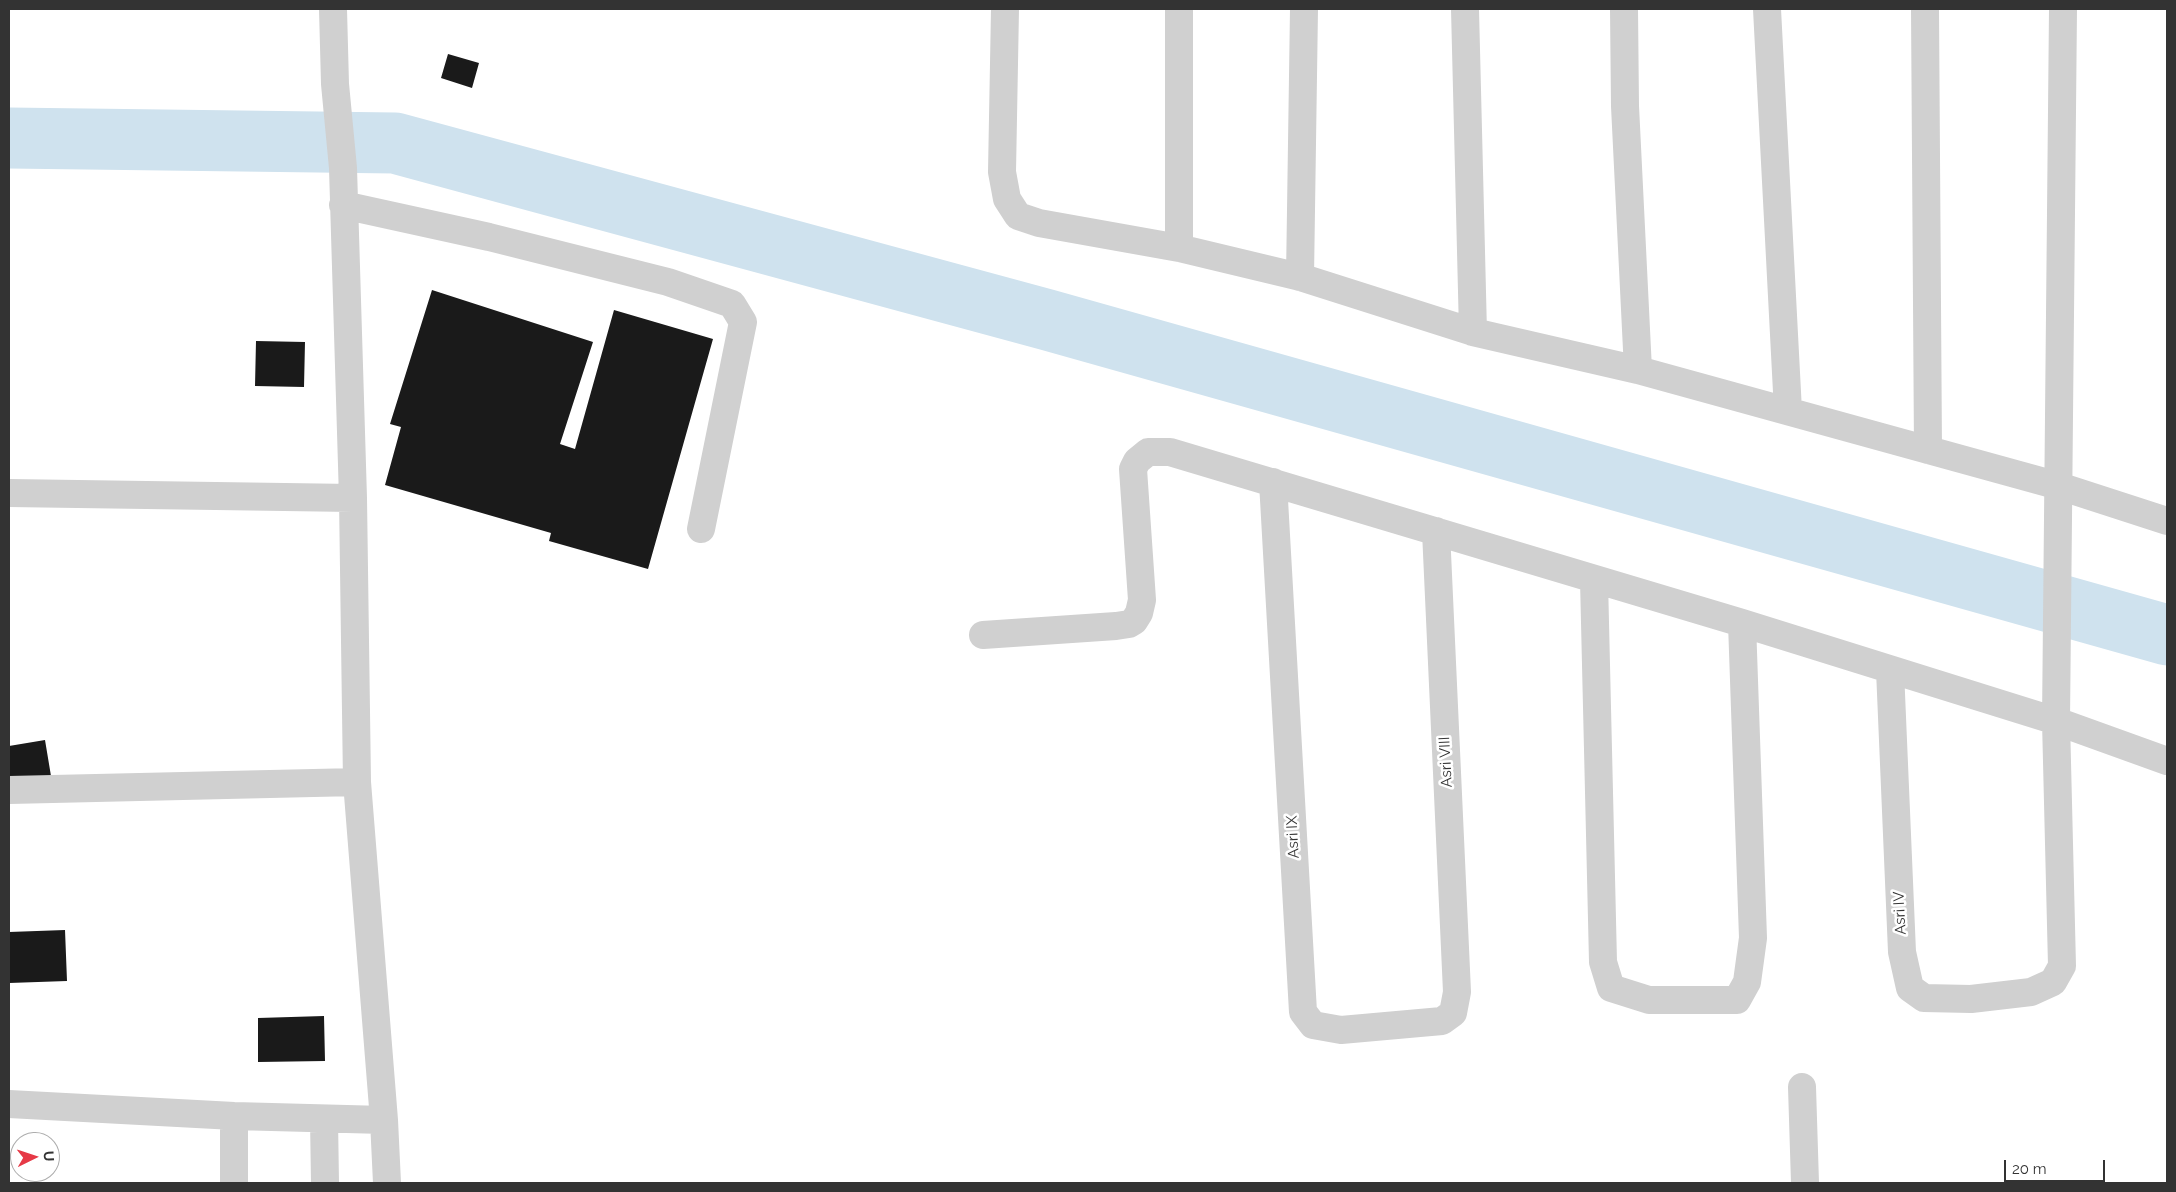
<!DOCTYPE html>
<html>
<head>
<meta charset="utf-8">
<style>
  body { margin:0 }
  #map { position:relative; width:2176px; height:1192px; overflow:hidden; background:#fff; font-family:Raleway,sans-serif }
  canvas { display:block }
  .frame { position:absolute; inset:0; border:10px solid #333; pointer-events:none }
  .north { position:absolute; left:10px; top:1132px; width:50px; height:50px; box-sizing:border-box; background:#fff; border:1px solid #adadad; border-radius:50%; rotate:86deg; font-size:14px; font-weight:700; line-height:20px; text-align:center; color:#333 }
  .north::after { content:''; display:block; margin:auto; width:18px; height:22px; background:#e63946; clip-path:polygon(50% 0,100% 100%,50% 72%,0 100%) }
  .scale { position:absolute; left:2004px; top:1160px; width:101px; height:22px; box-sizing:border-box; border:2px solid #333; border-top:0; padding-left:6px; font-size:15px; line-height:18px; white-space:nowrap; color:#333; -webkit-text-stroke:4px #fff; paint-order:stroke }
</style>
</head>
<body>
<div id="map">
<canvas width="2176" height="1192"></canvas>
<div class="frame"></div>
<div class="north">U</div>
<div class="scale">20 m</div>
</div>
<script>
const g = document.querySelector('canvas').getContext('2d');
g.lineJoin = 'round';
const shape = rows => new Path2D(rows.map(r => 'M' + r).join(''));
function strokePath(path, color, width, dash) { g.strokeStyle = color; g.lineWidth = width; g.lineCap = dash ? 'butt' : 'round'; g.setLineDash(dash || []); g.stroke(path); }
function paint(path, color) { g.fillStyle = color; g.fill(path, 'evenodd'); }
function drawText(font, color, halo, rows, align = 'center') {
  g.font = font + ' Raleway,sans-serif'; g.lineWidth = 5; g.setLineDash([]); g.textBaseline = 'middle'; g.strokeStyle = halo; g.fillStyle = color; for (const [text, x, y, turn = 0] of rows) {
    g.save(); g.translate(x, y); g.rotate((+turn || 0) * Math.PI / 180); g.textAlign = isNaN(turn) ? turn : align; if (halo) g.strokeText(text, 0, 0); g.fillText(text, 0, 0); g.restore();
  }
}
strokePath(shape([
  [9,138,395,143,1048,320,2167,635]
]), '#cfe2ee', 61);
paint(shape([
  [448,54,479,63,472,88,441,78],
  [432,290,593,342,560,444,575,449,614,310,713,339,648,569,549,541,551,533,385,485,401,427,390,424],
  [256,341,305,342,304,387,255,386],
  [45,740,51,776,9,782,9,746],
  [65,930,67,981,9,983,9,932],
  [324,1016,325,1061,258,1062,258,1018]
]), '#1a1a1a');
strokePath(shape([
  [333,9,335,84,343,168,353,498,357,782,384,1120,387,1183],
  [1005,9,1002,172,1007,199,1018,216,1039,223,1179,248,1300,277,1473,332,1638,370,2059,486,2167,521],
  [1465,9,1473,332],
  [1624,9,1625,106,1638,370],
  [1767,9,1788,411],
  [1925,9,1928,450],
  [343,205,489,237,668,282,732,304,743,322,701,529],
  [1179,248,1179,9],
  [1300,277,1304,9],
  [1273,482,1303,1012,1313,1025,1341,1030,1442,1021,1453,1013,1457,992,1436,531],
  [9,493,353,498],
  [1594,580,1603,962,1611,988,1649,1000,1737,1000,1747,982,1753,938,1742,623],
  [983,635,1116,626,1129,624,1134,621,1139,613,1142,600,1133,469,1137,461,1148,452,1170,452,1742,623,2056,721,2063,9],
  [1890,670,1902,952,1910,988,1924,998,1971,999,2031,992,2053,982,2062,966,2056,721,2167,761],
  [9,790,357,782],
  [1802,1087,1805,1183],
  [9,1104,234,1116,384,1120],
  [324,1119,325,1183],
  [234,1183,234,1116]
]), '#d0d0d0', 28);
drawText('15px', '#333', '#fff', [
  ["Asri VIII",1446,762,-93],
  ["Asri IX",1293,837,-93],
  ["Asri IV",1900,913,-93]
]);
</script>
</body>
</html>
